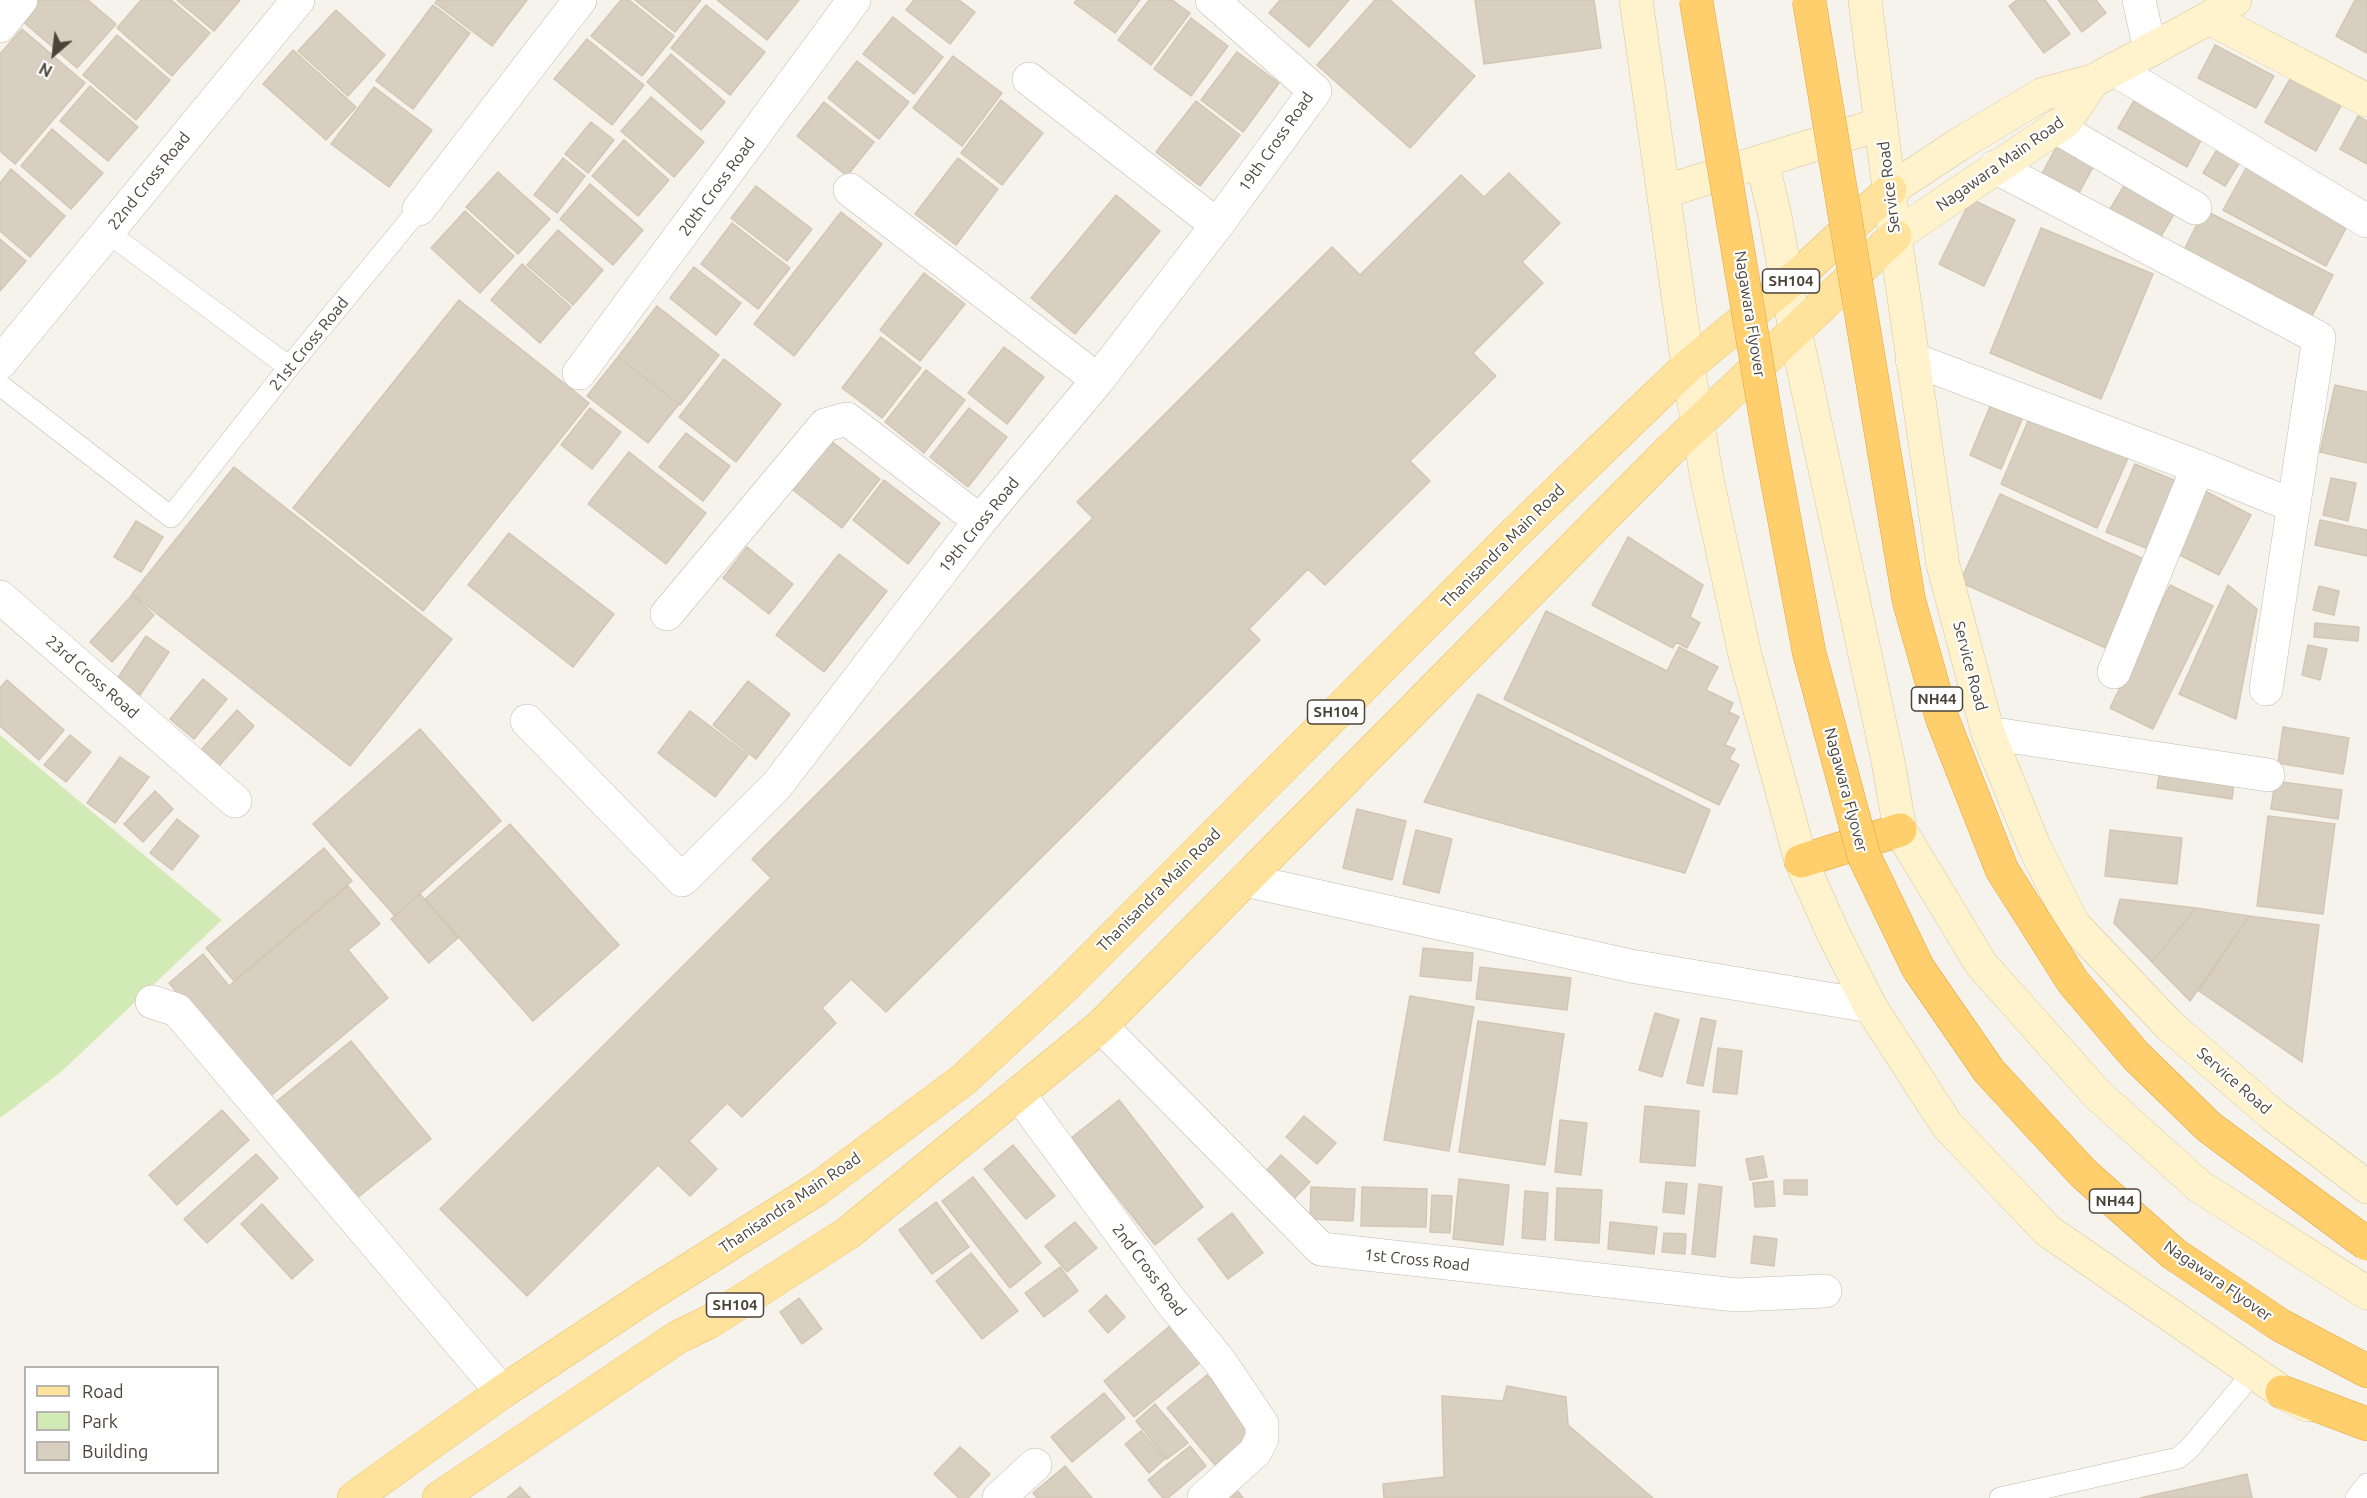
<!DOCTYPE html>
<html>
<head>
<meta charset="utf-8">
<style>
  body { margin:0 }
  #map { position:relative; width:2367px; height:1498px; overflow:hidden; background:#f6f3ec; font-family:Ubuntu,sans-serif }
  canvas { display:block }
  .legend { position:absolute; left:24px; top:1366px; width:195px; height:108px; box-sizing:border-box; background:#fff; border:2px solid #b7b4b0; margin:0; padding:8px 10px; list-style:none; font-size:18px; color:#4b4439 }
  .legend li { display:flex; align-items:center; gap:12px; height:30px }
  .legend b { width:30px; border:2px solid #b7b4b0 }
  .north { position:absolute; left:24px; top:24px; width:60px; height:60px; -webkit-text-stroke:4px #fff; paint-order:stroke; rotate:208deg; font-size:16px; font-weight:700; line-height:24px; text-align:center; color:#4b4439 }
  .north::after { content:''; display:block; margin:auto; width:21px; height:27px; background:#4b4439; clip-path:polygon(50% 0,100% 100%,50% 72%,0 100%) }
</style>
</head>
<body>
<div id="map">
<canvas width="2367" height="1498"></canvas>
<ul class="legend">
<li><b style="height:8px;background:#ffe39c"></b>Road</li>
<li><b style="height:16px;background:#d2eab5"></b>Park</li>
<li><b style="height:16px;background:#d8cfc1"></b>Building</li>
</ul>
<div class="north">N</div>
</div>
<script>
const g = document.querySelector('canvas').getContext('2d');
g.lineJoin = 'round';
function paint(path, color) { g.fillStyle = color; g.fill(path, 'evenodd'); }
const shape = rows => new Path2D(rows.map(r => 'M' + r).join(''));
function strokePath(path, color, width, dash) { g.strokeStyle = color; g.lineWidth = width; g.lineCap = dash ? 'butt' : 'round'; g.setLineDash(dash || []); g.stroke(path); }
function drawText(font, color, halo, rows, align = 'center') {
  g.font = font + ' Ubuntu,sans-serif'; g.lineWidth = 4.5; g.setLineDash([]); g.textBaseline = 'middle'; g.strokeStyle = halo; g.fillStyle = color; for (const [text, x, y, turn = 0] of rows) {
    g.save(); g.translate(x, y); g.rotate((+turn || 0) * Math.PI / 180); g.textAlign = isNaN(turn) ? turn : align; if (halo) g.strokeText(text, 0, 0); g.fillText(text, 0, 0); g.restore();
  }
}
paint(shape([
  [0,735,222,920,61,1072,0,1118]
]), '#d2eab5');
const building = shape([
  [38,0,88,0,116,24,77,68,21,20,38,0],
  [141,0,171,0,210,33,172,76,117,28,141,0],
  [177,0,240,0,214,31,177,0],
  [437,0,527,0,492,46,435,3,437,0],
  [621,0,629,0,674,36,642,76,591,36,621,0],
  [635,0,701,0,675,32,635,0],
  [717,0,799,0,767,40,717,0],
  [914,0,959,0,975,12,950,44,906,10,914,0],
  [1077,0,1140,0,1115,33,1074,3,1077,0],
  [1149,0,1172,0,1190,13,1151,65,1118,40,1149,0],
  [1280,0,1349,0,1309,47,1269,13,1280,0],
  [1375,0,1390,0,1475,76,1410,148,1317,65,1375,0],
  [1475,0,1594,0,1601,48,1484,64,1475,0],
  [2017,0,2045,0,2070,34,2044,53,2009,6,2017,0],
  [2058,0,2096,0,2106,13,2082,32,2058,0],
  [2355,0,2367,0,2367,53,2336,36,2355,0],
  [433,5,470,33,413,109,376,81,433,5],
  [706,5,765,52,730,95,671,48,706,5],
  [336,10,385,55,348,96,298,51,336,10],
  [893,17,943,57,914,94,863,54,893,17],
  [1191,18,1228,46,1191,96,1154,69,1191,18],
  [22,29,85,83,15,164,0,151,0,54,22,29],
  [117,35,170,80,136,120,83,75,117,35],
  [587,39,644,85,612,125,554,79,587,39],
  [2215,45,2274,76,2256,108,2198,78,2215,45],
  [293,50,356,107,326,140,263,84,293,50],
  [1237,52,1279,83,1243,132,1201,100,1237,52],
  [671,54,725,102,701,130,647,82,671,54],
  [953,56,1002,93,962,146,913,108,953,56],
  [857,61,909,102,879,139,828,98,857,61],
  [2293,74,2343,102,2316,151,2265,122,2293,74],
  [90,86,138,127,108,161,60,121,90,86],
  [374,87,432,130,389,187,331,144,374,87],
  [651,97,704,142,674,177,621,131,651,97],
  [2135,99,2203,137,2187,167,2118,128,2135,99],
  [1001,100,1043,133,1002,185,961,153,1001,100],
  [1196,101,1240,135,1200,186,1156,152,1196,101],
  [824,102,874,142,847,176,797,136,824,102],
  [2358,116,2367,121,2367,164,2340,149,2358,116],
  [591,122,614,140,588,173,565,154,591,122],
  [52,129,103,173,71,209,21,166,52,129],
  [624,140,669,180,638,216,592,176,624,140],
  [2060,140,2097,160,2075,200,2038,181,2060,140],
  [2218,148,2240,162,2225,186,2203,173,2218,148],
  [563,158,585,176,557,213,534,195,563,158],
  [958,158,998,189,956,245,915,214,958,158],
  [2250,161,2352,217,2326,266,2223,210,2250,161],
  [11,169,65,216,30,257,0,231,0,183,11,169],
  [498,172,550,219,518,254,466,207,498,172],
  [1509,173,1560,223,1522,262,1543,283,1473,353,1496,376,1410,461,1430,481,1325,585,1308,569,1249,629,1260,640,886,1012,851,979,822,1008,836,1023,742,1117,727,1103,689,1141,717,1169,690,1196,658,1165,527,1296,440,1209,771,878,752,859,1093,518,1077,502,1332,247,1360,275,1461,175,1484,197,1509,173],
  [2131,174,2180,204,2154,248,2104,219,2131,174],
  [590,184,643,230,613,265,560,219,590,184],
  [756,186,812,229,787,261,731,218,756,186],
  [1116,195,1160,231,1075,334,1031,298,1116,195],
  [1971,199,2015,220,1984,286,1939,264,1971,199],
  [2204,210,2333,275,2310,320,2181,256,2204,210],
  [465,211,514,256,480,293,431,248,465,211],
  [841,212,882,244,794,356,754,324,841,212],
  [732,223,790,268,758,309,701,264,732,223],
  [2041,228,2153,274,2101,399,1990,353,2041,228],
  [558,230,603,270,573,305,527,265,558,230],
  [0,239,26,261,0,291,0,239],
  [522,264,571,307,540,343,491,300,522,264],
  [694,267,741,303,716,335,670,298,694,267],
  [924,273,965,304,920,361,880,330,924,273],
  [459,300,589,403,423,611,293,508,459,300],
  [657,306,719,355,680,405,618,357,657,306],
  [881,337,921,368,882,418,842,388,881,337],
  [1004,347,1044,377,1007,424,968,393,1004,347],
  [618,357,679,404,648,443,587,396,618,357],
  [724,359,781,404,736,462,679,417,724,359],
  [926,370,965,400,924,453,885,422,926,370],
  [2335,385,2367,392,2367,463,2320,452,2335,385],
  [1991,404,2023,417,2001,469,1970,455,1991,404],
  [590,408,621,432,592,469,561,445,590,408],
  [969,408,1007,437,968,487,930,457,969,408],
  [2032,412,2129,456,2097,528,2001,484,2032,412],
  [686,433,730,466,703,501,659,467,686,433],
  [822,434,880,479,842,528,784,483,822,434],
  [629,452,706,513,666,564,588,504,629,452],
  [2135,464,2184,484,2156,552,2106,532,2135,464],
  [234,467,452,639,350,766,132,594,234,467],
  [2331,478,2356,483,2348,521,2323,515,2331,478],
  [884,480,940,523,908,564,853,520,884,480],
  [2205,491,2251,515,2219,575,2174,552,2205,491],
  [2000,494,2148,561,2108,649,1960,582,2000,494],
  [2320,520,2367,530,2367,556,2315,545,2320,520],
  [136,521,163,537,141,572,114,557,136,521],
  [509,533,614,614,573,667,468,585,509,533],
  [1628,537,1703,585,1690,617,1700,623,1687,648,1676,642,1673,648,1592,605,1628,537],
  [747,547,793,584,769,614,723,578,747,547],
  [839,554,887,591,824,672,776,635,839,554],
  [2170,585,2213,606,2153,729,2110,708,2170,585],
  [2228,585,2257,609,2236,719,2179,694,2228,585],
  [2319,586,2339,591,2334,615,2313,610,2319,586],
  [132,595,154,615,112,662,90,642,132,595],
  [1546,611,1667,671,1679,647,1718,667,1706,690,1733,703,1729,712,1739,717,1725,745,1735,749,1729,759,1739,765,1719,805,1504,699,1546,611],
  [2315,623,2359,627,2358,641,2314,637,2315,623],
  [146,636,169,652,140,695,117,679,146,636],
  [2308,645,2327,649,2320,680,2302,675,2308,645],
  [203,679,227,699,194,739,170,719,203,679],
  [7,680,64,730,39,760,0,726,0,688,7,680],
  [748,681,790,714,756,759,713,725,748,681],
  [1478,694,1710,810,1685,873,1424,802,1478,694],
  [237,710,254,726,218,767,200,751,237,710],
  [690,711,748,755,715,797,658,753,690,711],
  [2283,727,2349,738,2343,774,2278,763,2283,727],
  [420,729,501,821,395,916,313,824,420,729],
  [70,735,91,752,66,782,44,765,70,735],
  [120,757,149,777,115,823,87,803,120,757],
  [2161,764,2235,776,2232,799,2157,788,2161,764],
  [2275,781,2342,790,2338,819,2271,809,2275,781],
  [155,791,173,809,143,842,124,824,155,791],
  [1357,809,1406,821,1392,880,1343,868,1357,809],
  [2268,816,2335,824,2323,914,2257,906,2268,816],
  [177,819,199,836,172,870,150,853,177,819],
  [510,824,619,945,533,1021,425,899,510,824],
  [1416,830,1452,839,1439,893,1403,884,1416,830],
  [2110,830,2182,838,2177,884,2105,876,2110,830],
  [324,848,352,881,234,981,206,948,324,848],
  [348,886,380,924,348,950,388,998,267,1099,169,983,203,954,229,986,348,886],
  [420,894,458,938,429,963,391,919,420,894],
  [2120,899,2196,908,2152,962,2114,923,2120,899],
  [2196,908,2249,916,2190,1001,2152,962,2196,908],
  [2249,916,2319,925,2302,1062,2199,991,2249,916],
  [1423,948,1473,953,1471,981,1420,976,1423,948],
  [1480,967,1571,978,1567,1010,1476,999,1480,967],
  [1410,996,1474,1007,1449,1151,1384,1140,1410,996],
  [1655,1013,1679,1020,1662,1077,1639,1070,1655,1013],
  [1701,1018,1716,1021,1703,1086,1687,1083,1701,1018],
  [1478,1021,1564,1034,1545,1165,1459,1152,1478,1021],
  [351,1041,431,1139,352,1202,272,1105,351,1041],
  [1718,1048,1742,1051,1737,1094,1713,1092,1718,1048],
  [1119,1100,1203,1207,1155,1245,1071,1138,1119,1100],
  [1645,1106,1699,1111,1695,1166,1640,1162,1645,1106],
  [222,1110,249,1140,177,1205,149,1175,222,1110],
  [1304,1116,1336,1143,1317,1164,1286,1137,1304,1116],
  [1560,1120,1587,1123,1581,1175,1555,1172,1560,1120],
  [1013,1145,1055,1196,1026,1219,984,1169,1013,1145],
  [256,1154,278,1178,207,1243,184,1219,256,1154],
  [1281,1155,1310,1182,1292,1201,1263,1174,1281,1155],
  [1763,1156,1767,1177,1750,1180,1746,1159,1763,1156],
  [973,1177,1041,1263,1010,1288,942,1201,973,1177],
  [1459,1179,1509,1185,1503,1245,1453,1239,1459,1179],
  [1784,1180,1807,1180,1807,1195,1784,1194,1784,1180],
  [1773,1181,1775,1206,1755,1207,1753,1183,1773,1181],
  [1666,1182,1687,1184,1684,1214,1663,1212,1666,1182],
  [1699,1184,1722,1187,1715,1257,1692,1254,1699,1184],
  [1311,1187,1355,1189,1353,1221,1310,1219,1311,1187],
  [1362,1187,1427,1189,1426,1227,1361,1226,1362,1187],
  [1557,1188,1602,1190,1599,1243,1555,1240,1557,1188],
  [1525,1191,1548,1193,1545,1240,1522,1238,1525,1191],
  [1432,1195,1452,1196,1450,1233,1430,1232,1432,1195],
  [936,1202,969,1247,932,1274,899,1230,936,1202],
  [262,1204,313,1260,292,1279,241,1224,262,1204],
  [1232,1213,1263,1253,1228,1279,1198,1239,1232,1213],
  [1075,1222,1097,1248,1067,1272,1045,1246,1075,1222],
  [1610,1222,1657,1227,1654,1254,1608,1249,1610,1222],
  [1664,1233,1686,1234,1685,1254,1662,1252,1664,1233],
  [1754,1236,1777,1239,1774,1266,1751,1263,1754,1236],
  [971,1253,1018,1311,982,1339,936,1281,971,1253],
  [1060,1267,1078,1291,1044,1317,1025,1293,1060,1267],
  [1106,1295,1125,1317,1108,1333,1089,1311,1106,1295],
  [799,1298,822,1329,802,1344,780,1312,799,1298],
  [1176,1321,1206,1358,1134,1417,1104,1381,1176,1321],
  [1207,1375,1255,1431,1215,1465,1167,1408,1207,1375],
  [1507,1386,1566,1397,1568,1425,1653,1498,1384,1498,1383,1484,1444,1477,1442,1396,1503,1401,1507,1386],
  [1104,1393,1125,1418,1072,1462,1051,1437,1104,1393],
  [1155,1404,1188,1443,1167,1459,1136,1421,1155,1404],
  [1141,1431,1165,1459,1149,1473,1125,1444,1141,1431],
  [1190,1446,1206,1466,1168,1498,1163,1498,1148,1480,1190,1446],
  [960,1447,990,1474,968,1498,959,1498,934,1474,960,1447],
  [1065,1466,1092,1498,1037,1498,1033,1493,1065,1466],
  [2247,1474,2252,1498,2140,1498,2247,1474],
  [520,1487,530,1498,507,1498,520,1487],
  [1236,1489,1243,1498,1226,1498,1236,1489]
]);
paint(building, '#d8cfc1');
strokePath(building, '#d3c7b4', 1.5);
const lane = shape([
  [107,232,289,367],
  [0,385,171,517,289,367,419,209],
  [2000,1498,2178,1458,2189,1449,2253,1373],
  [2356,1498,2367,1484]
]);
const street = shape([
  [2139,0,2150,50],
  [0,26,21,0],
  [2114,69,2367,221],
  [1029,79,1217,225],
  [2056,127,2195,208],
  [1995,167,2319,338,2266,689],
  [850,190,1098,380],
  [419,209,580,0],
  [1912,359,2198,467],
  [0,363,298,0],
  [579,373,854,0],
  [0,597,235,801],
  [667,614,825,425,847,419,980,521],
  [2114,672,2198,467,2294,506],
  [527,721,682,880,777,785,980,521,1098,380,1217,225,1315,91,1212,0],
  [1988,733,2268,775],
  [1245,880,1631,966,1870,1006],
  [152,1002,177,1010,502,1392],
  [1101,1026,1321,1249,1736,1295,1825,1291],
  [1018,1093,1170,1300,1221,1363,1262,1424,1262,1438,1255,1452,1204,1498],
  [999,1498,1035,1465]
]);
const secondary = shape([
  [1636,0,1688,366,1707,479,1745,655,1801,861,1833,933,1870,1006,1947,1125,2048,1231,2282,1392,2307,1405],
  [1865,0,1895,236,1943,565,1988,733,2034,846,2073,924,2170,1026,2274,1116,2367,1187],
  [2209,18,2367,100],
  [1762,161,1775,216,1795,330,1888,761,1900,830,1981,964,2097,1094,2199,1186,2367,1293],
  [1890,190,1961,143,2043,94,2093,81,2209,18,2235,0],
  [1663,192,1881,124],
  [1895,236,2066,121,2093,81]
]);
const primary = shape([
  [354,1498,502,1392,647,1296,817,1189,963,1080,1064,987,1515,533,1640,412,1688,366,1804,270,1890,190],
  [439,1498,678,1337,709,1322,848,1233,1101,1026,1670,450,1895,236]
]);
const highway = shape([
  [1801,861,1900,830],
  [1918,968,1989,1071,2083,1173,2174,1254,2280,1325,2367,1371],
  [2282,1392,2367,1424]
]);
strokePath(lane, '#c2bbae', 22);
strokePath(street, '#c2bbae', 34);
strokePath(secondary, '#d6c79b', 34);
strokePath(primary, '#e6c16a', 34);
strokePath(highway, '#e0a43c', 34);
strokePath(lane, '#fff', 21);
strokePath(street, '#fff', 33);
strokePath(secondary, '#fff3cd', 33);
strokePath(primary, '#ffe39c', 33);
strokePath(highway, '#ffcf6e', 33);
const highwayBridge = shape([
  [1696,0,1770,442,1809,652,1864,856,1918,968],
  [1809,0,1909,601,1942,718,2002,870,2073,982,2136,1056,2209,1127,2367,1244]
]);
strokePath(highwayBridge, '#e0a43c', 34, []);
strokePath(highwayBridge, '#ffcf6e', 33);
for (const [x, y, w] of [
  [1791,281,57],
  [1937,699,51],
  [1336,712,57],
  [2115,1201,51],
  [735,1305,57]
]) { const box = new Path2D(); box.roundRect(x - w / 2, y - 12, w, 24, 4.5); g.fillStyle = '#fff'; g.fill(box); strokePath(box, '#4b4439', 1.5); }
drawText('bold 15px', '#4b4439', null, [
  ["SH104",1791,281],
  ["NH44",1937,699],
  ["SH104",1336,712],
  ["NH44",2115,1201],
  ["SH104",735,1305]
]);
drawText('16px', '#4b4439', '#fff', [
  ["19th Cross Road",1276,142,-55],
  ["Nagawara Main Road",2000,164,-35],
  ["22nd Cross Road",149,181,-51],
  ["20th Cross Road",717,187,-54],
  ["Service Road",1889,187,-97],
  ["Nagawara Flyover",1750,314,81],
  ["21st Cross Road",309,344,-51],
  ["19th Cross Road",979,525,-51],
  ["Thanisandra Main Road",1503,546,-45],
  ["Service Road",1970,666,75],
  ["23rd Cross Road",92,677,41],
  ["Nagawara Flyover",1846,790,75],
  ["Thanisandra Main Road",1159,890,-45],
  ["Service Road",2234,1081,41],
  ["Thanisandra Main Road",790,1203,-34],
  ["1st Cross Road",1417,1260,6],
  ["2nd Cross Road",1149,1270,53],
  ["Nagawara Flyover",2218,1281,35]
]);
</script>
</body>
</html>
